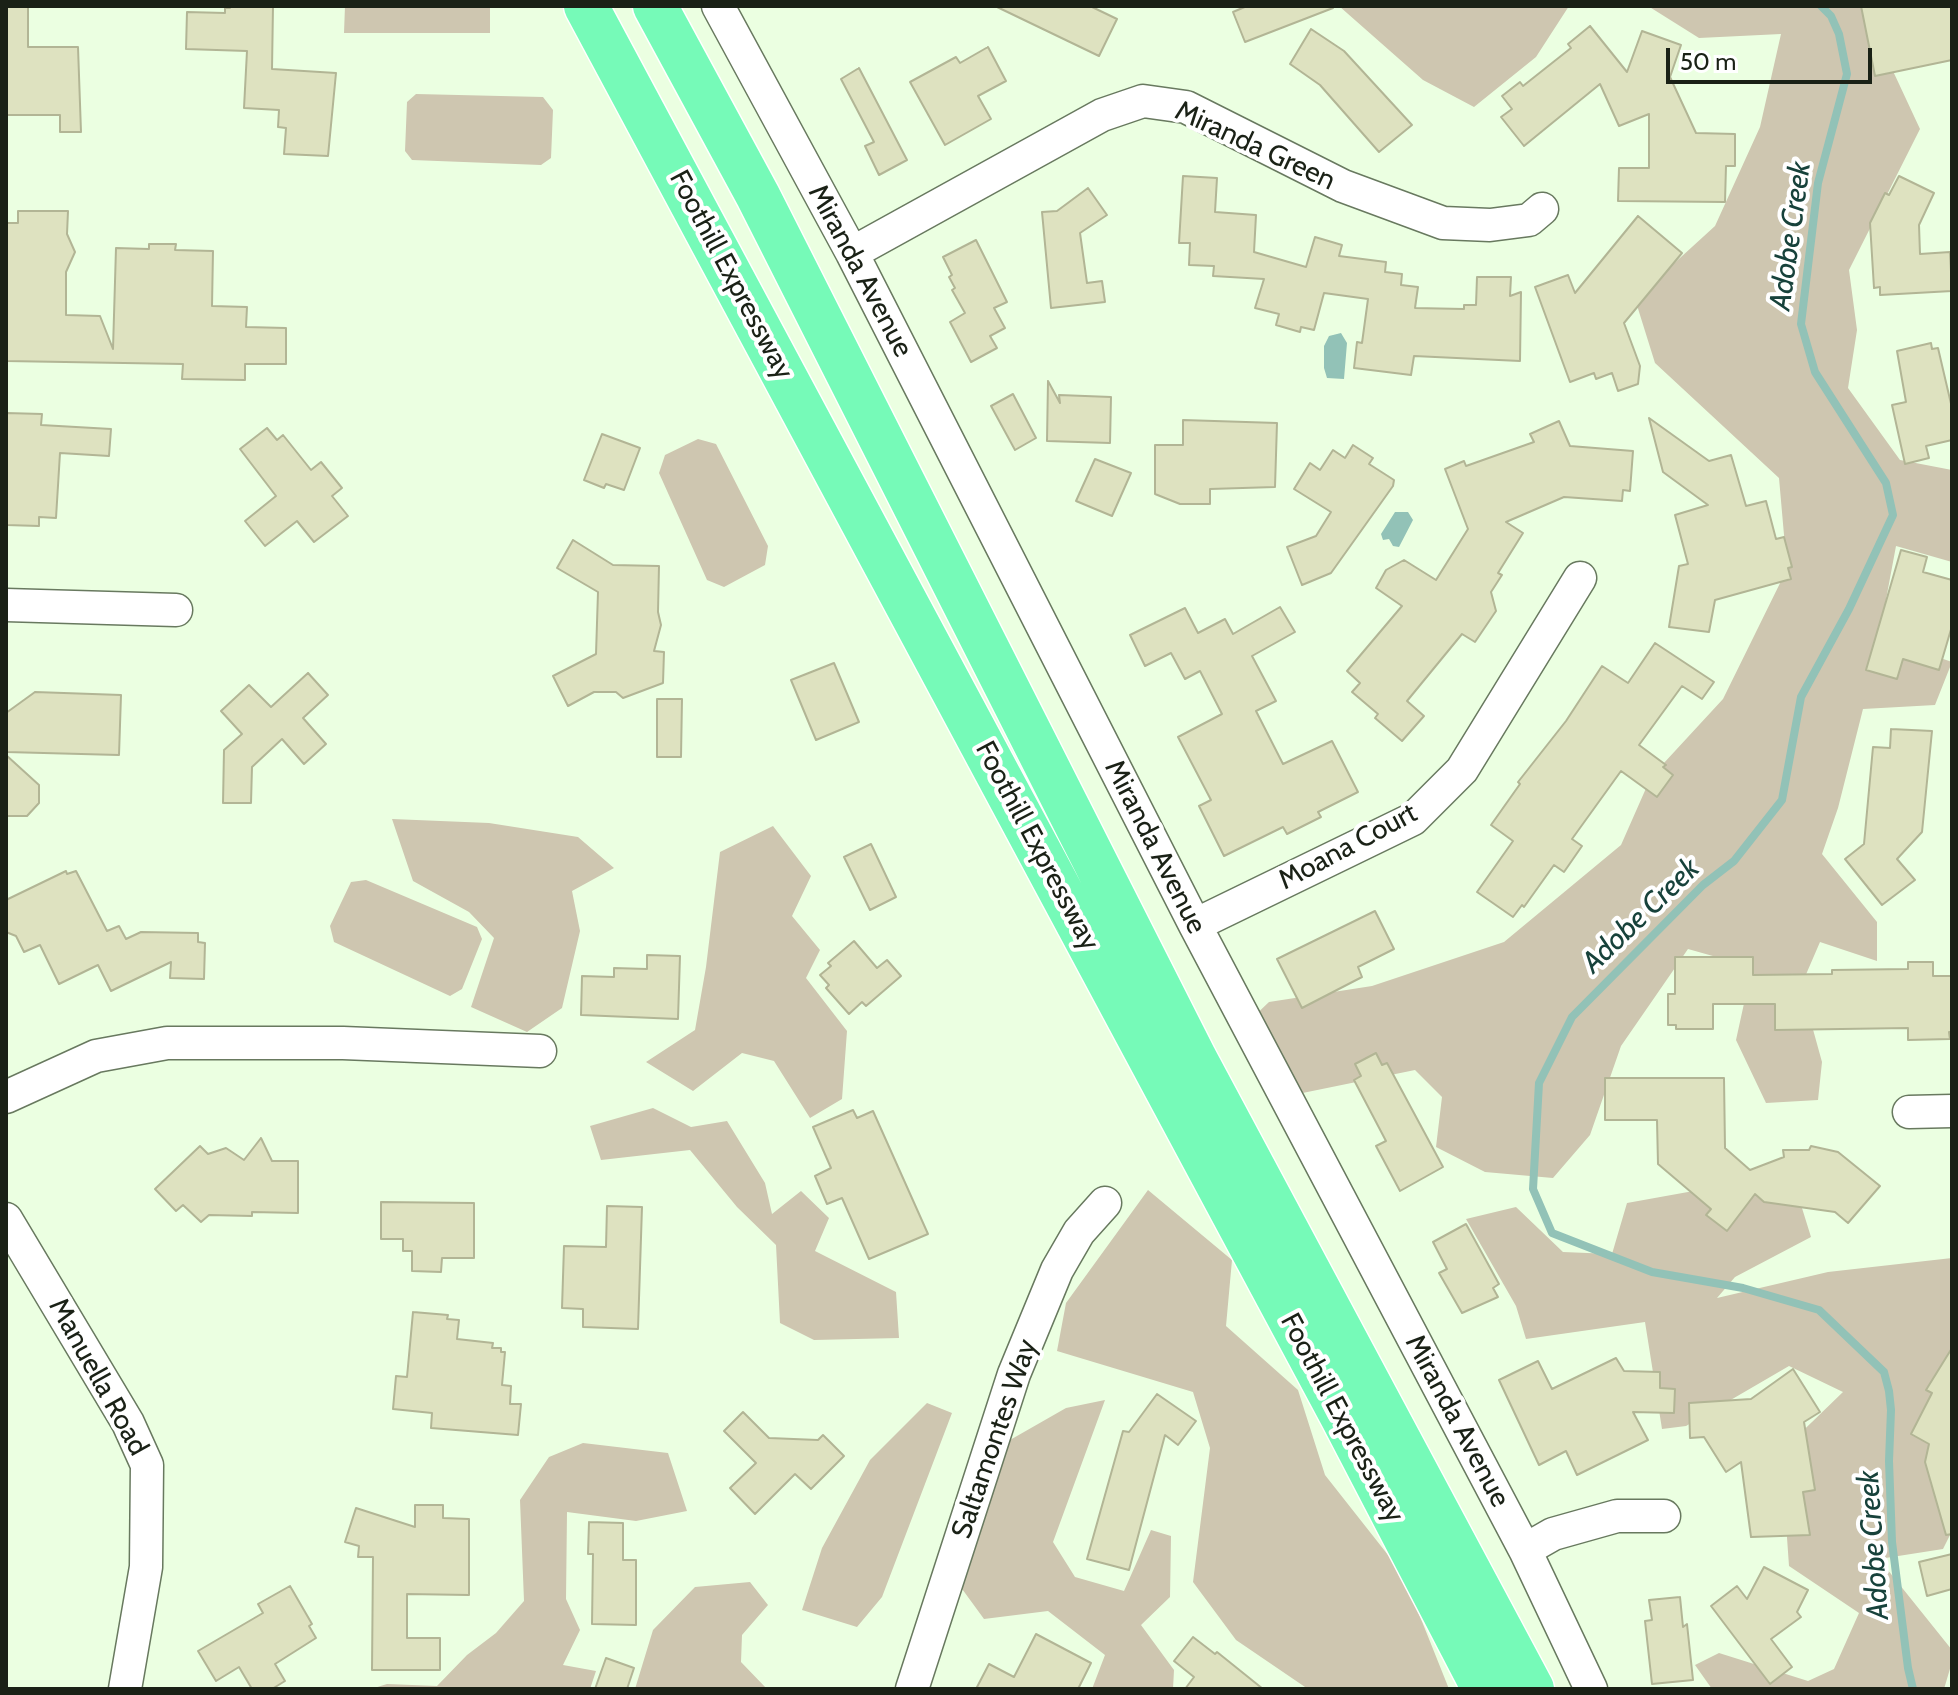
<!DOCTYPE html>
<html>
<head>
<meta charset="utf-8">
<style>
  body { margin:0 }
  #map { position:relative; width:1958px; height:1695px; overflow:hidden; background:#ebffe1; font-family:Cabin,sans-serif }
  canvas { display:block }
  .frame { position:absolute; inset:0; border:8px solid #1a2116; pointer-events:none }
  .scale { position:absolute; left:1666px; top:48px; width:206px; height:36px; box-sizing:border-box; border:4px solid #1a2116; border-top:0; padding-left:10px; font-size:24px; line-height:28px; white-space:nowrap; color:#1a2116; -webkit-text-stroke:6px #fff; paint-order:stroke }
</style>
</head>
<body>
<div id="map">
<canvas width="1958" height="1695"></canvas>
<div class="frame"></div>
<div class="scale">50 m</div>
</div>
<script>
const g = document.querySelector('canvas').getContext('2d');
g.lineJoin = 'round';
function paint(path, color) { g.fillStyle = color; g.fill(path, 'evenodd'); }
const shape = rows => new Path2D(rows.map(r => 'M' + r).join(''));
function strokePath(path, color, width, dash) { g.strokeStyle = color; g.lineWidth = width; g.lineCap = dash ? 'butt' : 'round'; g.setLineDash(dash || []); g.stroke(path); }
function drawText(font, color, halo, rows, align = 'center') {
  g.font = font + ' Cabin,sans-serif'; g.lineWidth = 8; g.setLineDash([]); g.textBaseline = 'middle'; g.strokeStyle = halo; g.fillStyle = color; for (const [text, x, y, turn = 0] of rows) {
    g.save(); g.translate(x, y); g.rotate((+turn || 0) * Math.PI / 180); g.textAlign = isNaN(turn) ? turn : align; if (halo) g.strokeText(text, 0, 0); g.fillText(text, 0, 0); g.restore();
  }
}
paint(shape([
  [345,6,490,6,490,33,344,33],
  [1339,6,1569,6,1536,57,1474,107,1423,80],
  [1648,6,1868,6,1865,11,1920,129,1849,270,1857,330,1848,388,1900,460,1952,470,1952,562,1896,546,1879,637,1952,662,1935,705,1863,709,1838,808,1822,854,1877,922,1877,961,1820,942,1801,986,1822,1062,1818,1100,1766,1103,1736,1040,1752,967,1688,949,1621,1046,1590,1135,1553,1178,1485,1172,1436,1147,1442,1097,1415,1070,1283,1097,1247,1023,1269,1002,1372,986,1504,942,1621,845,1651,777,1723,699,1787,569,1779,478,1655,363,1635,299,1715,226,1760,127,1781,34,1699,38],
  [416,94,543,97,553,110,551,158,541,165,412,160,405,151,407,102],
  [698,439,716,444,768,546,765,565,724,587,707,580,659,473,665,455],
  [392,819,489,823,578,837,614,868,572,891,580,931,562,1008,527,1032,471,1007,494,938,469,912,413,881],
  [773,826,811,876,792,916,820,950,806,978,847,1031,842,1099,810,1118,774,1061,742,1053,693,1091,646,1062,695,1030,706,967,720,852],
  [366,880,477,927,482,939,462,989,450,996,334,942,330,926,351,882],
  [653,1108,691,1127,727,1121,765,1183,772,1214,801,1191,829,1218,815,1251,896,1292,899,1338,814,1340,780,1323,776,1245,737,1207,690,1150,601,1160,590,1126],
  [1148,1190,1232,1260,1226,1326,1298,1390,1325,1475,1403,1574,1449,1689,1308,1689,1236,1640,1193,1582,1210,1448,1193,1392,1057,1351,1066,1303],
  [1688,1192,1797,1192,1811,1237,1735,1277,1717,1298,1828,1272,1952,1258,1952,1351,1938,1370,1952,1531,1943,1549,1879,1559,1952,1650,1952,1662,1944,1689,1712,1689,1695,1665,1719,1653,1808,1681,1834,1669,1859,1613,1789,1566,1781,1452,1843,1392,1789,1366,1686,1426,1662,1429,1645,1322,1526,1339,1516,1306,1466,1219,1516,1207,1563,1252,1612,1254,1627,1203],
  [1105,1400,1053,1542,1075,1577,1124,1591,1151,1530,1171,1536,1170,1597,1141,1625,1174,1670,1173,1689,1092,1689,1105,1655,1048,1611,984,1619,957,1582,1003,1444,1066,1408],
  [927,1403,952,1413,882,1597,857,1627,802,1610,822,1548,870,1460],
  [583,1443,668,1453,687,1511,636,1521,567,1512,566,1599,580,1630,563,1665,596,1671,590,1689,371,1689,387,1684,437,1686,467,1655,496,1633,524,1601,520,1500,549,1457],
  [750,1582,768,1605,742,1635,741,1662,767,1689,635,1689,653,1630,695,1587]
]), '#cec6b0');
paint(shape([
  [1341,333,1347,343,1344,379,1327,378,1324,368,1324,346,1329,336],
  [1395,512,1408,512,1413,520,1399,547,1393,546,1389,539,1383,540,1381,534]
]), '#92c2b7');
strokePath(shape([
  [1821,6,1831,16,1839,34,1847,74,1818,183,1801,324,1815,372,1886,483,1893,515,1849,609,1801,697,1782,800,1734,861,1703,885,1572,1017,1539,1083,1533,1189,1552,1233,1652,1272,1743,1288,1819,1310,1884,1372,1889,1391,1891,1410,1889,1461,1892,1542,1908,1668,1913,1689]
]), '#92c2b7', 8);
const building = shape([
  [6,6,28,6,28,47,78,47,81,132,60,132,60,115,6,115,6,6],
  [230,6,273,6,272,69,336,73,328,156,284,154,286,128,278,127,279,110,244,108,247,51,186,49,187,12,225,13,225,8,230,8,230,6],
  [995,6,1090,6,1117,19,1099,56,995,6],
  [1247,6,1332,6,1333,8,1245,42,1233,12,1247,6],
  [1861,6,1952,6,1952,60,1875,76,1861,6],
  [1590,26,1627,72,1642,31,1681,45,1670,77,1696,133,1735,134,1735,166,1726,166,1725,202,1618,201,1619,168,1649,168,1649,114,1619,126,1600,84,1524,146,1501,117,1512,109,1502,96,1520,82,1523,86,1571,48,1568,44,1590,26],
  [1311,29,1344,51,1412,125,1379,152,1320,85,1290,64,1311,29],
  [988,47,1006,81,978,96,991,119,945,145,910,82,956,57,960,63,988,47],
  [859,68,907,160,879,175,865,146,874,142,841,79,859,68],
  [1183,176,1217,178,1215,212,1256,215,1254,252,1306,267,1315,237,1342,245,1339,256,1386,262,1385,272,1402,274,1401,285,1418,287,1415,308,1464,309,1464,305,1476,305,1477,277,1511,277,1510,296,1521,292,1520,361,1414,356,1411,375,1354,368,1357,342,1362,343,1368,299,1324,293,1314,330,1301,327,1300,332,1276,325,1279,314,1255,308,1264,279,1213,276,1214,266,1189,265,1190,243,1179,243,1183,176],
  [1899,176,1934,193,1919,225,1920,254,1950,252,1952,291,1880,295,1880,287,1874,288,1870,223,1885,193,1889,195,1899,176],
  [1088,188,1107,215,1080,233,1087,283,1102,281,1105,302,1051,308,1042,212,1057,211,1088,188],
  [18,211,68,211,67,234,75,252,66,272,66,315,100,316,113,349,116,248,149,249,149,244,176,244,175,250,213,251,212,306,247,307,246,327,286,328,286,364,245,364,245,380,182,379,183,364,6,361,6,223,18,223,18,211],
  [1638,216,1682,253,1624,323,1640,366,1638,384,1618,391,1612,373,1596,379,1594,373,1570,382,1535,287,1568,275,1575,293,1638,216],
  [976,240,1007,302,994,308,1005,328,990,336,997,348,971,362,950,322,965,313,952,290,955,288,949,277,952,275,943,257,976,240],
  [1931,343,1932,349,1938,348,1952,408,1952,440,1926,446,1929,458,1905,464,1892,405,1906,402,1897,351,1931,343],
  [1048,381,1060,403,1059,395,1111,397,1110,443,1047,441,1048,381],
  [1013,394,1036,438,1015,450,991,406,1013,394],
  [6,413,42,414,41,425,111,429,109,456,60,453,56,518,39,517,39,526,6,525,6,413],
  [1649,418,1709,461,1731,455,1746,506,1766,501,1776,539,1784,537,1792,567,1788,568,1791,579,1715,600,1709,632,1669,627,1679,566,1688,564,1675,515,1708,505,1663,472,1649,418],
  [1183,420,1277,423,1275,487,1210,489,1210,504,1180,504,1155,494,1155,445,1183,445,1183,420],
  [1559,421,1570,446,1633,451,1630,491,1623,490,1622,501,1564,497,1506,522,1523,533,1498,573,1502,575,1491,592,1496,611,1475,642,1462,634,1407,701,1424,716,1402,741,1375,718,1378,714,1352,692,1360,683,1347,671,1402,606,1376,588,1386,570,1404,560,1436,580,1468,529,1445,469,1464,461,1466,466,1534,442,1530,434,1559,421],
  [267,428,277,440,283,435,311,470,321,462,342,488,332,496,348,516,314,542,297,521,265,546,245,521,276,496,240,449,267,428],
  [602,434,640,448,624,490,606,484,604,488,584,480,602,434],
  [1353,445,1373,458,1369,464,1394,480,1393,486,1331,573,1302,585,1287,547,1316,536,1331,512,1294,489,1310,463,1320,470,1333,450,1345,458,1353,445],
  [1095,459,1131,473,1112,516,1076,501,1095,459],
  [573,540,613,565,659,566,658,612,661,625,654,651,664,652,663,683,623,698,616,692,594,692,568,706,553,676,596,654,598,592,557,568,573,540],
  [1901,550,1927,557,1923,572,1952,580,1952,626,1939,670,1903,659,1897,679,1866,670,1901,550],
  [1280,607,1295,632,1252,656,1276,701,1256,711,1283,764,1332,741,1358,792,1318,812,1321,817,1287,834,1283,827,1224,856,1199,806,1211,800,1178,737,1222,714,1200,671,1185,679,1171,653,1145,666,1130,635,1185,608,1198,633,1225,619,1233,634,1280,607],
  [1655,643,1714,682,1702,699,1682,686,1639,745,1666,765,1663,767,1673,775,1657,797,1621,771,1572,839,1582,846,1564,872,1554,865,1524,907,1522,905,1513,917,1477,892,1513,841,1491,825,1520,784,1518,782,1566,721,1602,666,1628,683,1655,643],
  [834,663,859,722,816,740,791,680,834,663],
  [308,673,328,695,303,718,326,744,304,764,282,739,252,767,251,803,223,803,224,750,242,734,221,711,249,685,271,707,308,673],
  [35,692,121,695,119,755,6,752,6,713,35,692],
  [657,699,682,699,681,757,657,757,657,699],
  [1891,729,1932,731,1922,832,1897,859,1915,880,1882,905,1845,859,1864,844,1873,747,1890,748,1891,729],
  [6,755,39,785,39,803,27,816,6,816,6,755],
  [871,844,896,897,870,910,844,857,871,844],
  [66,871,67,874,76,871,107,931,119,926,126,939,141,932,198,933,198,942,205,943,204,979,170,978,171,962,111,991,98,965,59,984,40,945,24,952,16,936,6,932,6,900,66,871],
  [1375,911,1394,949,1358,967,1362,977,1302,1008,1277,959,1375,911],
  [854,941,877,968,887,960,901,976,866,1006,862,1002,849,1014,826,988,829,985,820,975,831,966,828,963,854,941],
  [647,955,680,956,678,1019,581,1015,582,976,614,977,614,968,647,969,647,955],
  [1675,957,1753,957,1753,975,1832,974,1832,970,1908,969,1908,962,1933,962,1933,976,1952,976,1952,1032,1949,1032,1950,1039,1908,1040,1908,1028,1775,1030,1775,1004,1713,1004,1713,1029,1676,1029,1676,1025,1668,1025,1668,994,1675,994,1675,957],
  [1376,1053,1382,1065,1387,1063,1443,1167,1400,1191,1376,1146,1386,1141,1354,1080,1361,1076,1355,1064,1376,1053],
  [1605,1078,1724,1078,1725,1148,1750,1170,1784,1157,1783,1150,1809,1150,1811,1146,1838,1152,1880,1186,1848,1223,1835,1212,1764,1202,1755,1194,1727,1231,1706,1215,1711,1209,1658,1164,1657,1120,1605,1120,1605,1078],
  [853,1110,857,1118,873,1111,928,1234,869,1259,842,1198,827,1204,815,1176,831,1168,813,1127,853,1110],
  [261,1138,272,1161,298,1161,298,1213,252,1212,252,1216,209,1215,201,1222,183,1205,176,1211,155,1189,200,1146,208,1154,226,1148,244,1160,261,1138],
  [381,1202,474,1203,474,1258,442,1258,441,1272,412,1271,412,1251,403,1251,403,1239,381,1239,381,1202],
  [607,1206,642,1207,638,1329,583,1327,583,1309,562,1308,564,1246,606,1247,607,1206],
  [1466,1224,1499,1284,1493,1288,1498,1297,1462,1313,1439,1273,1447,1269,1433,1242,1466,1224],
  [413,1312,448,1315,447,1319,459,1320,457,1339,493,1343,492,1348,501,1348,501,1352,505,1352,502,1385,511,1386,510,1404,521,1404,518,1435,431,1428,432,1413,393,1409,396,1376,407,1377,413,1312],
  [1952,1348,1952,1534,1946,1535,1925,1462,1929,1444,1911,1434,1932,1393,1926,1390,1952,1348],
  [1616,1358,1624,1371,1660,1372,1660,1388,1675,1389,1674,1413,1633,1412,1648,1440,1577,1475,1566,1451,1539,1465,1499,1380,1538,1361,1552,1389,1616,1358],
  [1793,1369,1820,1412,1804,1422,1815,1490,1803,1492,1810,1535,1751,1537,1741,1462,1726,1472,1704,1437,1690,1438,1689,1403,1751,1399,1793,1369],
  [1157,1394,1196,1421,1178,1445,1165,1435,1129,1570,1087,1559,1123,1431,1129,1432,1157,1394],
  [743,1412,769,1438,818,1440,823,1435,844,1456,811,1489,795,1474,755,1514,730,1488,756,1463,724,1431,743,1412],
  [415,1505,443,1505,443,1518,469,1519,469,1595,407,1594,407,1638,440,1638,440,1670,372,1670,373,1557,358,1557,359,1546,345,1542,356,1508,415,1527,415,1505],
  [589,1522,623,1523,623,1560,636,1560,636,1625,592,1624,593,1554,588,1554,589,1522],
  [1952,1554,1952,1589,1927,1596,1919,1562,1952,1554],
  [1764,1567,1808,1590,1797,1612,1801,1617,1771,1639,1792,1667,1770,1684,1711,1606,1737,1586,1747,1599,1764,1567],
  [290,1586,312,1624,309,1626,316,1638,275,1664,285,1681,272,1689,252,1689,239,1667,216,1681,198,1651,263,1613,258,1604,290,1586],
  [1680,1597,1683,1627,1687,1624,1693,1680,1652,1684,1645,1621,1652,1620,1649,1600,1680,1597],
  [1036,1634,1091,1663,1078,1689,976,1689,989,1664,1014,1677,1036,1634],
  [1193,1637,1215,1654,1217,1652,1263,1689,1185,1689,1194,1677,1174,1661,1193,1637],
  [606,1658,634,1668,627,1689,595,1689,606,1658]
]);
paint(building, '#dee2c0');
strokePath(building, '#b2b595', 2);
const minor = shape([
  [718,6,852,253,1195,925,1525,1550,1591,1689],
  [852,253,1102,115,1143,101,1186,107,1343,186,1443,223,1490,225,1529,220,1542,209],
  [6,605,176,610],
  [1195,925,1413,819,1462,770,1580,578],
  [6,1097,96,1056,167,1043,343,1043,540,1051],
  [1909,1112,1952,1111],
  [6,1219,128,1423,147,1465,146,1567,125,1689],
  [1525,1550,1553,1534,1617,1516,1664,1516],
  [912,1689,1014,1374,1057,1270,1079,1232,1105,1203]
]);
const trunk = shape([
  [586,6,1343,1418,1484,1689],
  [655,6,758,196,1195,1059,1532,1689]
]);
strokePath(minor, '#68795f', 35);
strokePath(trunk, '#fff', 47);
strokePath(minor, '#fff', 32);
strokePath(trunk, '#76fab8', 44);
drawText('28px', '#1a2116', '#fff', [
  ["Miranda Green",1255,146,25],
  ["Miranda Avenue",860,271,62],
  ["Foothill Expressway",731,275,62],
  ["Foothill Expressway",1037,846,62],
  ["Miranda Avenue",1155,847,63],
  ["Moana Court",1348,847,-28],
  ["Manuella Road",98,1377,61],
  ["Foothill Expressway",1342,1418,62],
  ["Miranda Avenue",1457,1421,62],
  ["Saltamontes Way",995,1439,-71]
]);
drawText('italic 30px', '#17423b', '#fff', [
  ["Adobe Creek",1791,236,-82],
  ["Adobe Creek",1641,916,-44],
  ["Adobe Creek",1874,1545,-94]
]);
</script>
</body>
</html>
